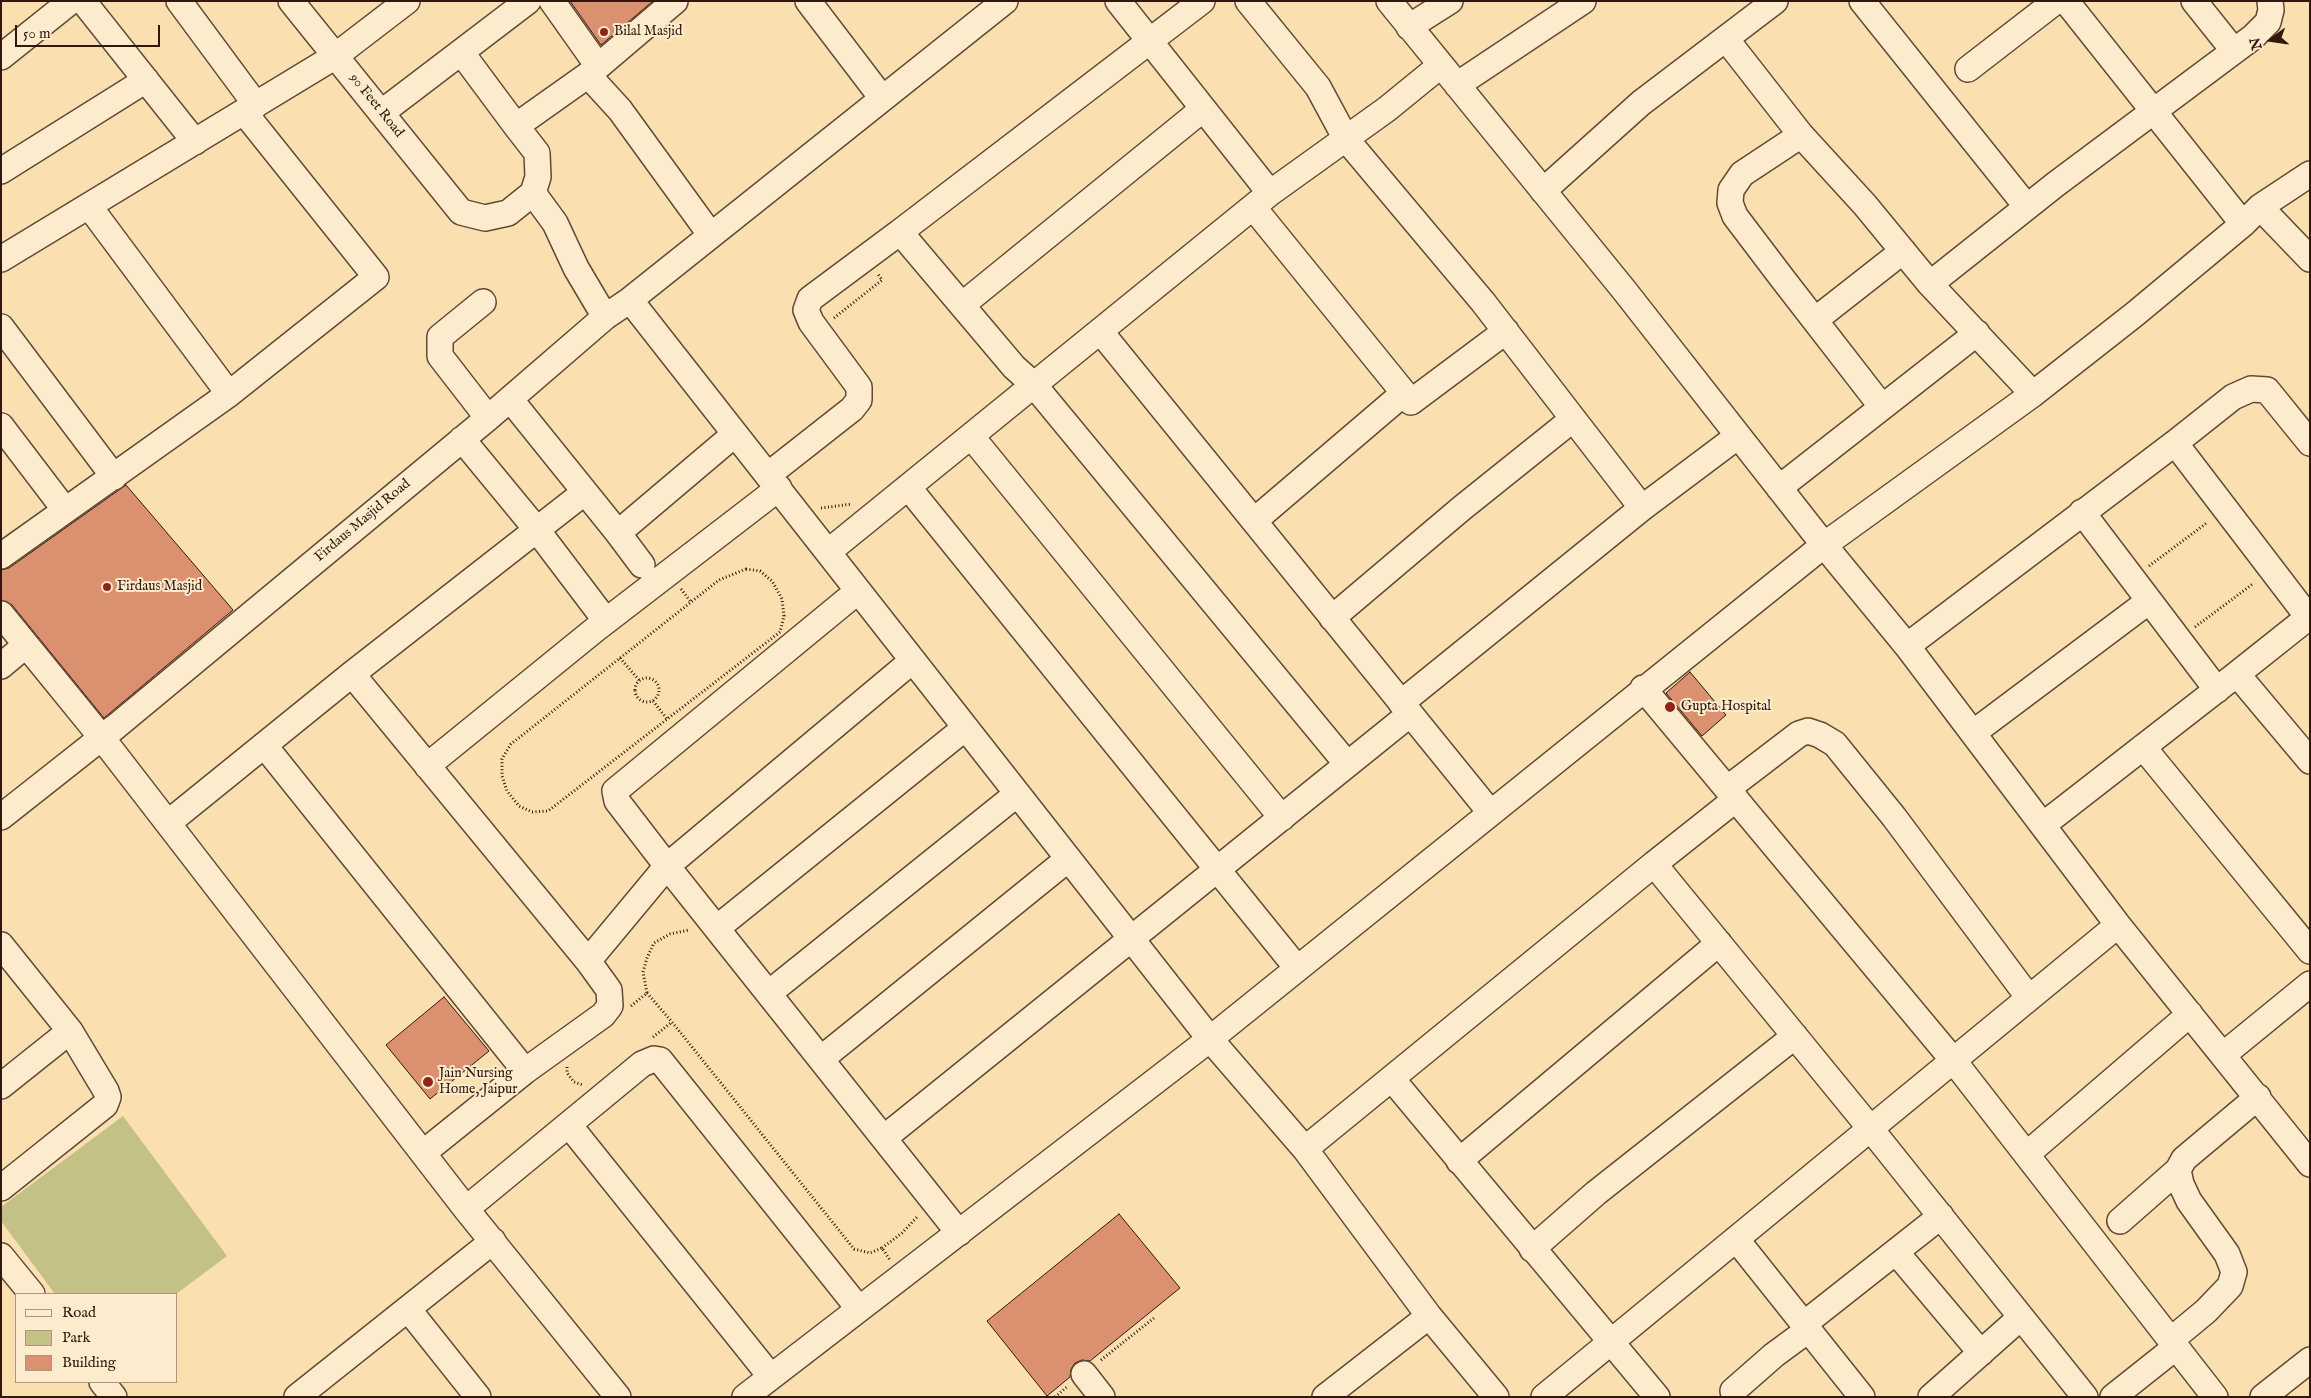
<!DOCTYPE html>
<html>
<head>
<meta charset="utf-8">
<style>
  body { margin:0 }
  #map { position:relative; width:2311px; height:1398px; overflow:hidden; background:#fae0b0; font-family:"IM FELL English",serif }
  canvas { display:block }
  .frame { position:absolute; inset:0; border:2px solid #31170c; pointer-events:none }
  .legend { position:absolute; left:15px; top:1293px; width:162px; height:90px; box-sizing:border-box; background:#fcebcc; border:1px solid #ab967f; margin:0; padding:6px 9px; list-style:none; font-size:15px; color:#31170c }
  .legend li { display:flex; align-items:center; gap:10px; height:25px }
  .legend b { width:25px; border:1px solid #ab967f }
  .north { position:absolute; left:2246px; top:15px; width:50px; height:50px; -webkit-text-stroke:4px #fcebcc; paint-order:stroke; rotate:256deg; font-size:14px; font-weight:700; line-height:20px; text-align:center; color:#31170c }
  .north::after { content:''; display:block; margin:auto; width:18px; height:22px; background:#31170c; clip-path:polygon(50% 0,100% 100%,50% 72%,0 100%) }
  .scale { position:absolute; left:15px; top:25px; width:145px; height:22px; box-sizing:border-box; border:2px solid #31170c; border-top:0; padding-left:6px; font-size:15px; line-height:18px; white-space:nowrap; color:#31170c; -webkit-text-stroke:4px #fcebcc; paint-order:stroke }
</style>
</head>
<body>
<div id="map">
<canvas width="2311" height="1398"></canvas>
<div class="frame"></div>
<ul class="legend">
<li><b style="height:6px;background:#fcebcc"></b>Road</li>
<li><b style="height:14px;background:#c4c187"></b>Park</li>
<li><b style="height:14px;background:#db9070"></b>Building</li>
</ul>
<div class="north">N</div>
<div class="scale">50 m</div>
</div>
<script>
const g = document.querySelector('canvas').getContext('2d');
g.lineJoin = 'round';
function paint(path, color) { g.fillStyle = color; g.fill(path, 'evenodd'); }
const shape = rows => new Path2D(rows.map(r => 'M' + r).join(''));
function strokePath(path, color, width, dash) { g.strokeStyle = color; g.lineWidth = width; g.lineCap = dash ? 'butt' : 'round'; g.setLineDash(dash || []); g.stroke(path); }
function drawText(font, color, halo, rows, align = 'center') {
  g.font = font + ' "IM FELL English",serif'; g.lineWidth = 4; g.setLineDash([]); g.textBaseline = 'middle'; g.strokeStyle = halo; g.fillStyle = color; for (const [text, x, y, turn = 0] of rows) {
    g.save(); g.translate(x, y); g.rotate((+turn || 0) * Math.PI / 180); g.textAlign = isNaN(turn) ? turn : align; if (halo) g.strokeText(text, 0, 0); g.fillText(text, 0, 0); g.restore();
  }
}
paint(shape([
  [123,1116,227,1256,176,1294,55,1294,1,1221,1,1207]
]), '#c4c187');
const building = shape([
  [570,1,653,1,601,45,570,1],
  [126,485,233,610,104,718,12,605,1,600,1,570,9,568,126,485],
  [1690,672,1726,715,1702,736,1666,693,1690,672],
  [444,997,489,1051,430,1099,386,1045,444,997],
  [1119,1214,1180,1288,1090,1361,1082,1360,1075,1363,1071,1369,1070,1377,1047,1396,987,1321,1119,1214]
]);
paint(building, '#db9070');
strokePath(building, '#31170c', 1);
const minor = shape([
  [83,1,195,142],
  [179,1,256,105],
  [291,1,461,212,485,218,508,213,533,193,555,223,576,268,605,317],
  [552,1,598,66],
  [675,1,588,75,620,110,710,234],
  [808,1,882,98],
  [1202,1,900,232,1014,367,1034,385,1347,764],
  [1248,1,1318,87,1346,139,1483,302,1642,508],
  [1389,1,1624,290,1824,545,1907,646,2118,925,2310,1164],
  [1862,1,2027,207],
  [2066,1,2243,224],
  [2194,1,2234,51],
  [1409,27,1450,1],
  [1726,39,1801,135,1865,205,1930,284,2033,394],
  [461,52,516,126,588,75],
  [1,57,71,1],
  [1968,69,2056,1],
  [1457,85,1583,1],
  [381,113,528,1],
  [516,126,537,153,538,177,533,193],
  [1801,135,1742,174,1731,190,1730,203,1735,216,1782,278,1882,407],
  [1,171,146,80],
  [1543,191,1641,103,1775,1],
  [1270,193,1387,109,1441,65],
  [89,206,229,394],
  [1253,207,1404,393,1254,521],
  [2260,207,2310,259],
  [1,259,334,57,407,1],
  [1930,284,2056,184,2253,37,2268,22,2271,10,2270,1],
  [630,300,1210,1039,1305,1149,1429,1316,1496,1397],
  [483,302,440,337,440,356,488,418],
  [962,305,1203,109],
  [1815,320,1903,251],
  [1,327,114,477],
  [1100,331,1490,812],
  [1404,393,1411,402,1506,331],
  [510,399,585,492],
  [1,426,65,510],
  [971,436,1282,818],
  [462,439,537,530,606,621],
  [2175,443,2308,617],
  [768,475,852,409,859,400,859,387,811,322,806,310,810,299,900,232],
  [908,487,1297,968],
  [1779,488,1977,333],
  [2082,512,2217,690],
  [828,552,1270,193,1118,1],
  [1,556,229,394,376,277,244,112],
  [642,565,618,533,735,434],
  [858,591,615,791,617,801,667,866,959,1233],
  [1,614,102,738,466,1209,618,1397],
  [2310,616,2237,674,2310,761],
  [1332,618,1462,508,1573,419],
  [1907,646,2175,443,2233,397,2251,389,2267,390,2310,443],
  [1,666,26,645],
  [352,674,588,961,609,990,610,1006,603,1015,525,1071,423,1153],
  [1643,688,1953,1060,2176,1347],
  [1401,703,1642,508,1738,436],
  [1973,733,2149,601],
  [102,738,488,418,605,317,630,300,1005,1],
  [264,745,525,1071],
  [2143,747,2310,951],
  [427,766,597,628,779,488],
  [1727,789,1799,734,1808,731,1820,735,1835,744,1894,817,2029,998],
  [1736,799,1654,864,1870,1128,2085,1397],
  [1,817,115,727],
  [168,823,352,674,585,492,618,533],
  [2043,825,2237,674],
  [717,928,965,728],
  [1,945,70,1031,106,1091,108,1097,105,1105,1,1188],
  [588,961,667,866,912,661],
  [769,993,1017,794],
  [2223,1055,2310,984],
  [821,1059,1068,859],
  [1392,1079,1657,1397],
  [1,1086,70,1031],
  [569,1125,771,1377],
  [884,1138,1410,714],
  [1305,1149,1654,864],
  [2027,1154,2190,1014],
  [1459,1161,1719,943],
  [466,1209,642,1064,654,1059,660,1060,859,1309],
  [2120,1221,2178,1170],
  [1736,1239,1862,1397],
  [1532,1249,1596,1193,1795,1036],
  [1896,1252,1981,1353],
  [1,1256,32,1294],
  [408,1309,478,1397],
  [1804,1324,1941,1216],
  [2171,1340,2206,1311,2230,1286,2234,1272,2227,1254,2189,1201,2181,1184,2178,1170,2184,1159,2258,1097],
  [1084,1374,1102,1397],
  [102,1382,114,1397],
  [1733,1391,1774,1355,1808,1330],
  [297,1397,493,1241],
  [745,1397,1210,1039,1824,545,2033,394,2135,314,2243,224,2260,207,2310,174],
  [1325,1397,1429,1316],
  [1544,1397,2118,925],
  [1931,1397,2021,1317],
  [2113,1397,2176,1347,2215,1397],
  [2263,1397,2310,1360]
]);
strokePath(minor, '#634935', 28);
strokePath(shape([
  [834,318,882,280,878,274],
  [821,508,852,504],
  [2149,566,2208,522],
  [746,569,760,571,772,581,782,599,784,616,780,632,548,811,532,812,519,806,507,791,502,776,502,759,511,744,719,580,746,569],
  [681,589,691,602],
  [2195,627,2254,583],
  [620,658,639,680],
  '635 690a12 12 0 1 1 24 0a12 12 0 1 1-24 0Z',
  [653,701,667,719],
  [647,993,672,1022],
  [631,1006,647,993,643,972,647,958,654,943,670,934,689,930],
  [653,1037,672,1022,854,1249,870,1253,882,1248,890,1260],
  [567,1067,567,1073,574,1082,583,1085],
  [882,1248,902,1233,918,1216],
  [1101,1360,1154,1318],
  [1055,1397,1068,1386]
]), '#31170c', 3, [1, 2.5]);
strokePath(minor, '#fcebcc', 25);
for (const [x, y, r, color] of [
  [604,32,5,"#8f2418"],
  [107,587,5,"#8f2418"],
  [1670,707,6,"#8f2418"],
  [428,1082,6,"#8f2418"]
]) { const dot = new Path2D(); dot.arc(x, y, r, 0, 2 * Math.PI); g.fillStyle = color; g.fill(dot); strokePath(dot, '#fcebcc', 2); }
drawText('14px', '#31170c', '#fcebcc', [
  ["Bilal Masjid",614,32],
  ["Firdaus Masjid",117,587],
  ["Gupta Hospital",1681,707],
  ["Jain Nursing",439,1074],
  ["Home, Jaipur",439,1090]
], 'left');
drawText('14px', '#31170c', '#fcebcc', [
  ["90 Feet Road",376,106,51],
  ["Firdaus Masjid Road",363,521,-40]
]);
</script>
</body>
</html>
